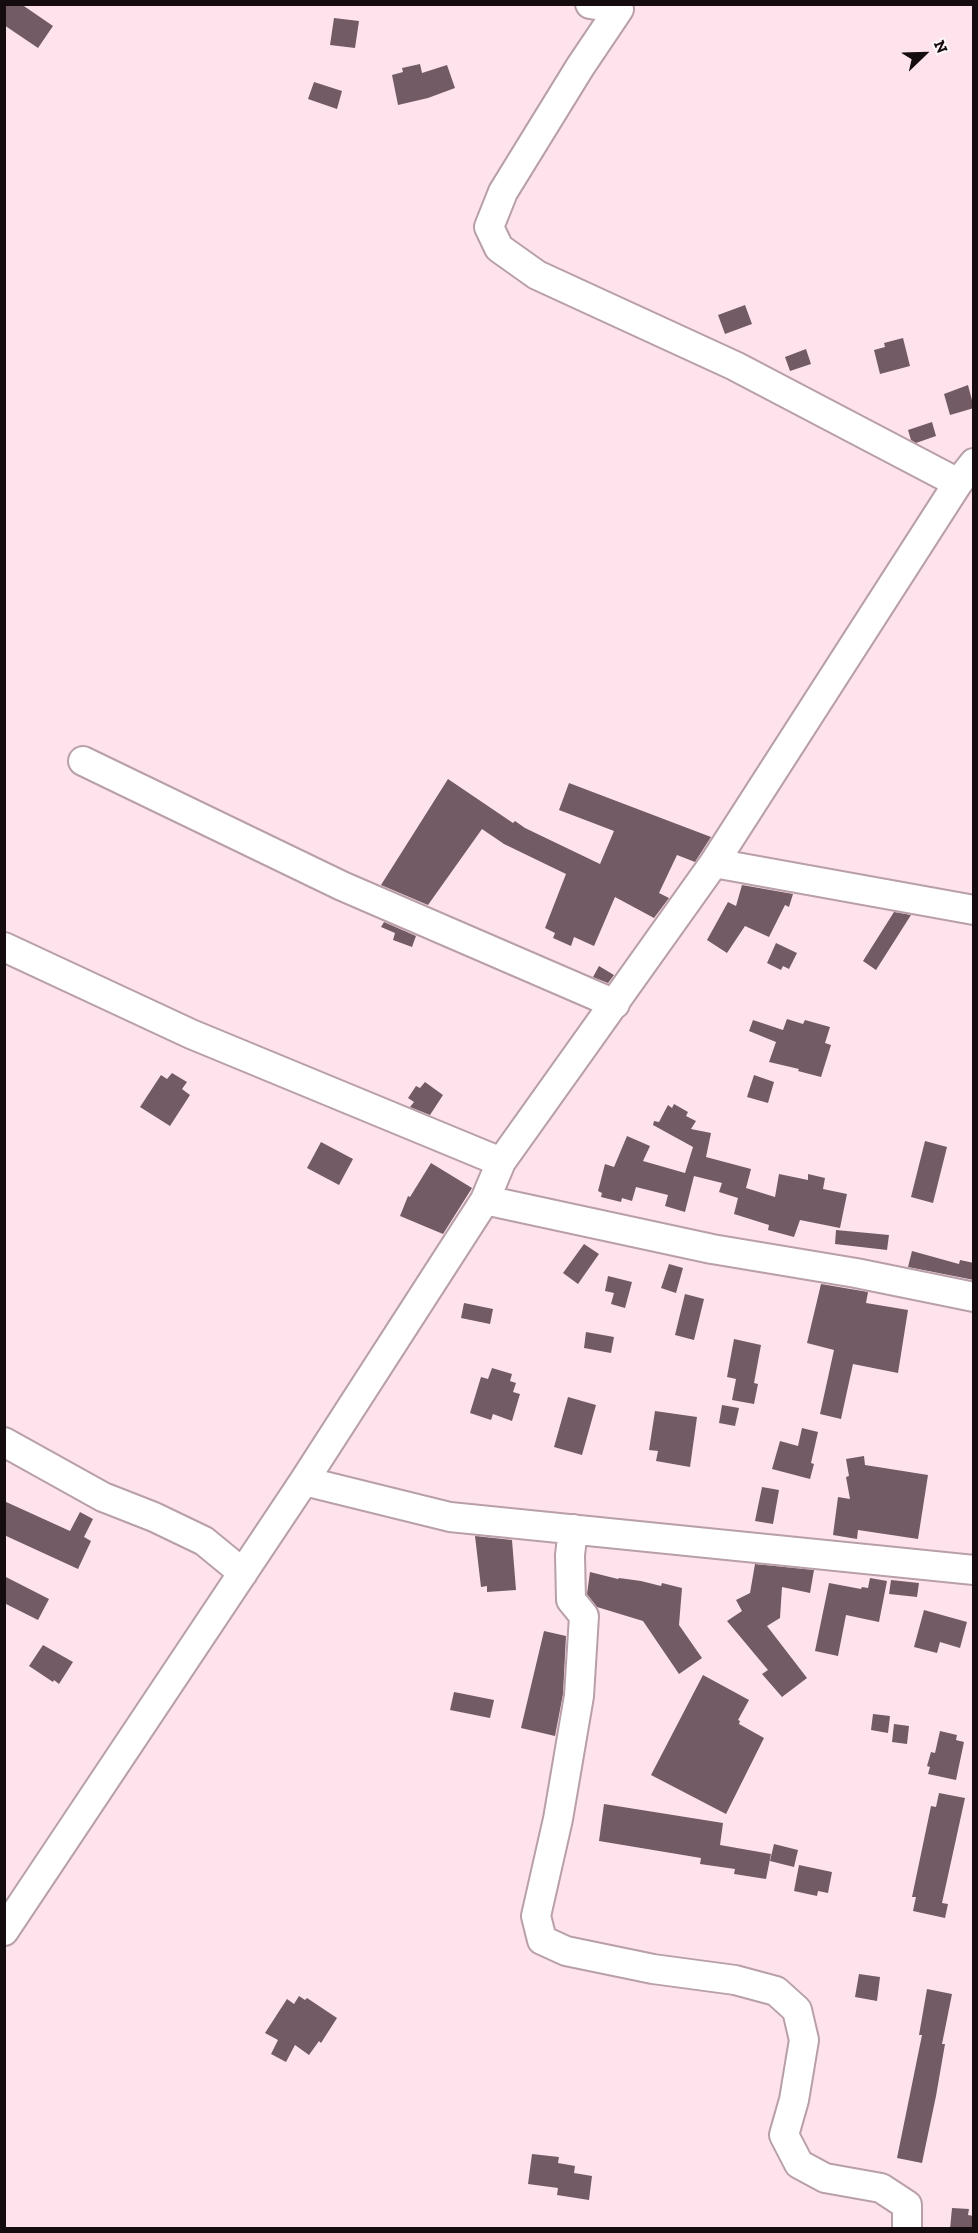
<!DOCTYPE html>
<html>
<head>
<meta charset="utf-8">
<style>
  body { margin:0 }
  #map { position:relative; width:978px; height:2233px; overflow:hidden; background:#fee3ec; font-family:"Zilla Slab",serif }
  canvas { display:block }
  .frame { position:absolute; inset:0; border:6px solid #150c0f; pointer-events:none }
  .north { position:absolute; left:894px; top:24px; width:60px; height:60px; -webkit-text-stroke:4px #fcf6f8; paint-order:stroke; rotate:67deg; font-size:16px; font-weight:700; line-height:24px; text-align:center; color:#150c0f }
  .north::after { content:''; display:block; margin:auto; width:21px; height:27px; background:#150c0f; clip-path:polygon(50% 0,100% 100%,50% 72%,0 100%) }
</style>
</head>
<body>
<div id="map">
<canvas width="978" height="2233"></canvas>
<div class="frame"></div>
<div class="north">N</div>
</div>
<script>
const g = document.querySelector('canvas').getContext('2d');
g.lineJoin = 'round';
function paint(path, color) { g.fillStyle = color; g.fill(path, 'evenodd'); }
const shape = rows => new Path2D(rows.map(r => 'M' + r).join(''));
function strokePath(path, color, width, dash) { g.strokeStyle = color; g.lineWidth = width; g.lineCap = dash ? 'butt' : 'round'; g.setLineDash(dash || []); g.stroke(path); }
paint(shape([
  [4,4,21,4,53,26,38,48,4,25],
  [334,18,359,21,355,48,330,45],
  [420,64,422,73,447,65,455,88,428,98,398,105,392,75,403,72,402,68],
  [314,82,342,91,337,109,308,99],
  [745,305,752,324,725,334,718,315],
  [903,338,910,366,880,374,874,350,885,347,884,343],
  [806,349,811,364,790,371,785,357],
  [968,385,974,408,950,415,944,394],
  [932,422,936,436,916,443,911,440,908,430],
  [448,779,513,823,515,821,525,828,600,864,614,831,559,810,569,783,711,837,695,862,677,855,659,893,669,898,654,918,615,897,594,946,574,937,571,946,553,938,555,933,545,928,566,874,504,844,482,829,428,905,381,885],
  [742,885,793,894,789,907,785,905,769,937,745,926,727,953,707,940,728,902,736,906],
  [894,912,911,915,876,970,863,961],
  [384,922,416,936,412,947,393,940,395,933,381,927],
  [776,943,797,953,789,969,783,966,781,970,767,963],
  [599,966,614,975,608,983,593,977],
  [787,1019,803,1024,805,1020,830,1027,825,1043,831,1045,821,1077,798,1071,799,1069,769,1062,776,1042,749,1031,753,1020,783,1030],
  [172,1073,187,1082,182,1089,190,1095,170,1126,140,1107,161,1075,167,1079],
  [754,1075,774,1082,768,1103,747,1097],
  [425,1082,443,1095,430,1115,410,1107,414,1102,408,1098,416,1086,420,1088],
  [674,1104,688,1112,686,1116,696,1121,691,1129,711,1133,706,1157,751,1169,746,1188,775,1197,779,1174,808,1180,808,1174,825,1178,823,1189,847,1194,840,1228,800,1220,794,1237,768,1230,769,1225,734,1214,738,1198,719,1192,722,1183,694,1176,685,1212,665,1206,668,1195,636,1187,632,1201,622,1198,621,1202,601,1197,602,1193,598,1191,605,1164,614,1167,627,1136,650,1146,643,1161,685,1173,693,1147,653,1125,654,1121,659,1122,668,1105,672,1108],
  [925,1141,947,1147,933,1203,911,1197],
  [321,1142,353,1159,339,1185,307,1168],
  [431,1163,472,1188,443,1234,400,1216,408,1196,410,1197],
  [836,1230,889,1235,887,1250,835,1244],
  [584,1244,599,1254,578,1284,563,1273],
  [912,1251,959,1264,960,1260,974,1263,974,1280,908,1267],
  [669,1264,683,1268,676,1293,661,1288],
  [608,1276,632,1282,625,1308,611,1304,614,1293,605,1291],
  [821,1284,868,1292,866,1303,908,1310,898,1373,853,1364,841,1419,820,1414,834,1350,807,1343],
  [685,1294,704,1299,694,1340,675,1335],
  [464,1303,493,1309,490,1324,461,1318],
  [586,1332,614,1337,611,1353,584,1348],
  [734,1339,761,1345,754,1383,758,1384,754,1404,732,1400,736,1379,727,1377],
  [492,1368,512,1374,510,1381,516,1383,513,1392,520,1394,512,1421,493,1414,491,1420,470,1413,481,1377,488,1379],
  [568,1397,596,1405,582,1455,554,1447],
  [722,1405,739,1408,735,1426,719,1423],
  [655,1411,697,1417,690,1467,656,1461,658,1451,649,1450],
  [802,1428,818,1432,811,1463,814,1464,810,1479,772,1469,780,1441,798,1446],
  [864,1456,865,1465,928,1475,918,1539,858,1530,857,1539,833,1535,838,1497,850,1499,846,1477,849,1476,846,1459],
  [762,1487,779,1490,773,1524,755,1521],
  [4,1501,70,1531,80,1512,93,1519,84,1537,91,1541,78,1569,4,1535],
  [475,1536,512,1540,516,1590,487,1592,487,1586,481,1587],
  [755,1564,814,1570,810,1593,782,1587,780,1618,767,1626,807,1678,782,1697,762,1674,768,1670,727,1621,742,1611,736,1600,750,1593],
  [590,1572,618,1579,619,1578,641,1581,661,1586,662,1583,682,1588,679,1625,702,1658,679,1674,643,1621,597,1607,587,1594],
  [4,1576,49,1599,38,1620,4,1603],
  [870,1578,887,1581,879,1622,846,1615,838,1656,815,1651,829,1583,861,1589,862,1587,868,1588],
  [891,1580,919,1583,917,1597,889,1594],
  [924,1610,967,1622,960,1648,940,1642,937,1653,914,1647],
  [544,1631,566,1636,563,1694,555,1736,521,1728],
  [43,1645,73,1662,59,1684,54,1680,53,1682,29,1666],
  [703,1675,749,1700,738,1720,740,1721,739,1724,764,1738,726,1814,651,1775],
  [454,1692,494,1700,490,1718,450,1710],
  [873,1714,890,1716,888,1733,871,1730],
  [894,1724,909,1726,907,1744,892,1742],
  [940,1731,957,1735,956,1740,964,1742,956,1780,928,1774,930,1767,927,1766,931,1752,935,1753],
  [939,1793,965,1798,942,1903,948,1904,945,1918,913,1911,916,1897,912,1897,931,1806,936,1807],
  [604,1804,723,1823,720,1845,771,1854,766,1879,734,1874,735,1869,700,1864,701,1858,599,1841],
  [774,1844,798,1850,794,1867,770,1861],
  [799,1865,832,1872,828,1893,818,1891,817,1896,794,1891],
  [859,1974,880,1977,877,2001,855,1997],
  [927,1989,952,1994,942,2044,945,2044,936,2096,922,2163,897,2158,922,2035,919,2035],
  [299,1996,305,2000,307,1998,337,2018,321,2043,319,2041,309,2055,295,2045,286,2062,271,2054,278,2040,265,2033,287,1999,294,2004],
  [532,2154,559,2157,558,2163,575,2166,574,2173,592,2176,589,2200,557,2195,558,2188,528,2184],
  [952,2208,969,2209,968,2215,974,2216,974,2229,950,2229]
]), '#725b64');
const minor = shape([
  [590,4,619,9,580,67,503,192,489,227,499,248,537,275,735,366,958,483],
  [83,761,342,886,615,1004],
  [714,863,974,910],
  [4,947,191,1034,501,1162],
  [485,1200,712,1249,856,1273,974,1297],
  [4,1442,103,1497,154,1517,204,1541,243,1573],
  [304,1481,450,1517,974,1570],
  [573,1529,570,1555,571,1600,584,1616,579,1696,558,1819,536,1916,542,1940,566,1951,653,1969,735,1980,776,1991,797,2010,804,2040,794,2100,784,2135,799,2164,825,2178,881,2188,907,2205,907,2228],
  [4,1931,304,1481,485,1200,501,1162,714,863,958,483,974,463]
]);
strokePath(minor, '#b89fa8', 32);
strokePath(minor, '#fff', 28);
</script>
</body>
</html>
